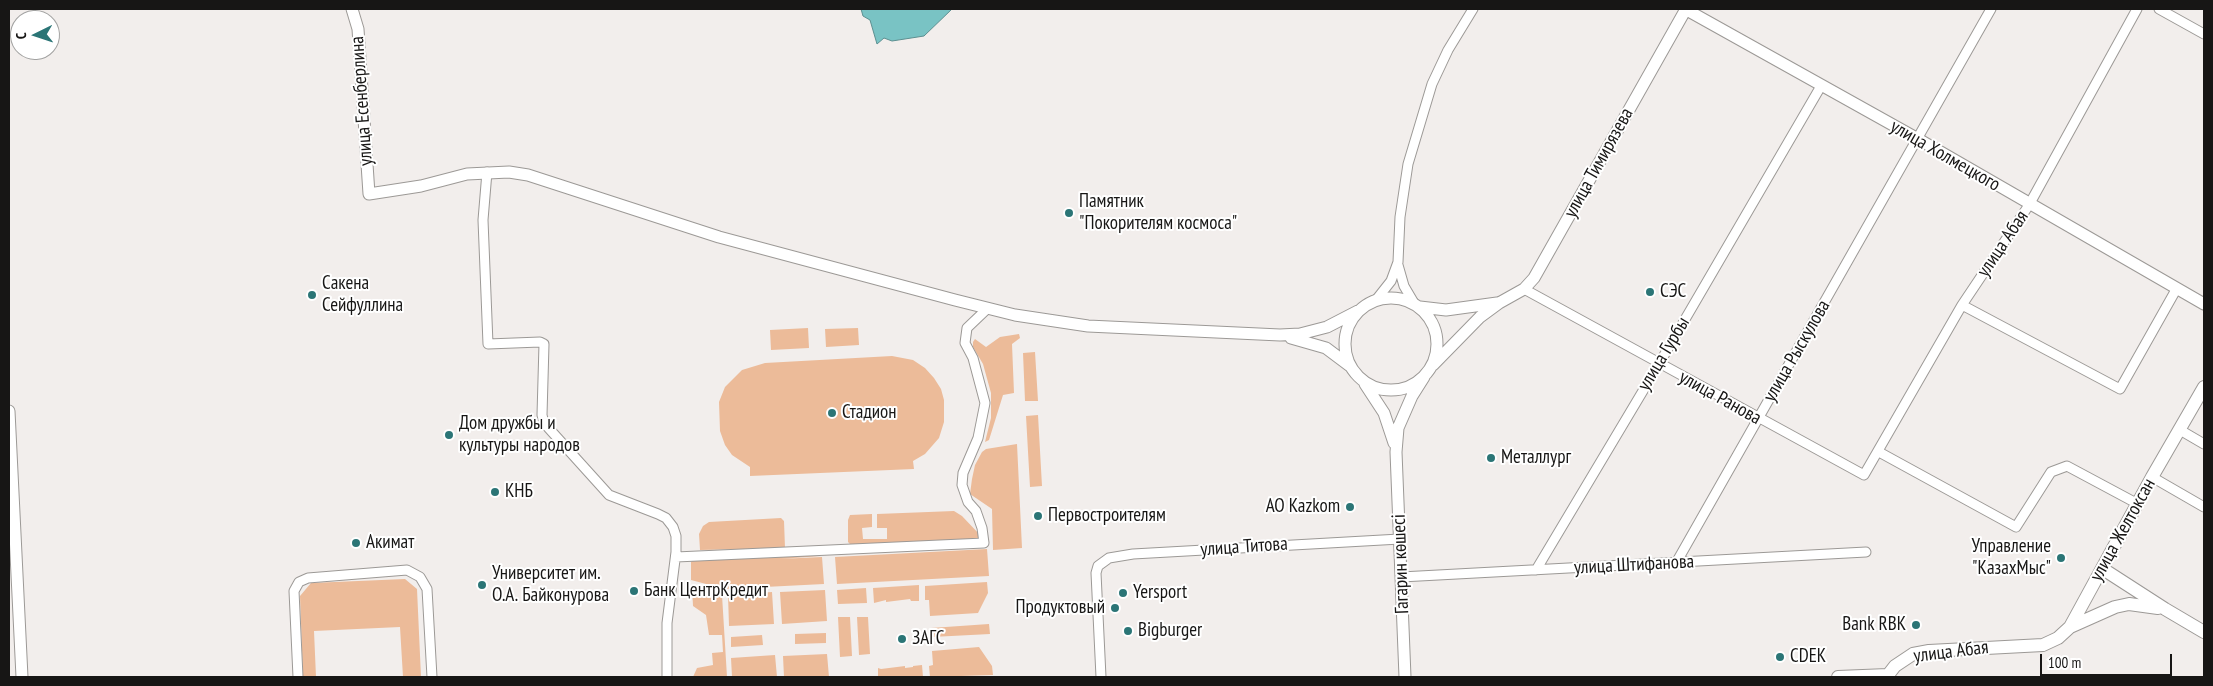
<!DOCTYPE html>
<html>
<head>
<meta charset="utf-8">
<style>
  body { margin:0 }
  #map { position:relative; width:2213px; height:686px; overflow:hidden; background:#f2eeec; font-family:"PT Sans Narrow",sans-serif }
  canvas { display:block }
  .frame { position:absolute; inset:0; border:10px solid #171615; pointer-events:none }
  .north { position:absolute; left:10px; top:10px; width:50px; height:50px; box-sizing:border-box; background:#fff; border:1px solid #a2a2a1; border-radius:50%; rotate:266deg; font-size:14px; font-weight:700; line-height:20px; text-align:center; color:#171615 }
  .north::after { content:''; display:block; margin:auto; width:18px; height:22px; background:#2b7576; clip-path:polygon(50% 0,100% 100%,50% 72%,0 100%) }
  .scale { position:absolute; left:2040px; top:654px; width:132px; height:22px; box-sizing:border-box; border:2px solid #171615; border-top:0; padding-left:6px; font-size:15px; line-height:18px; white-space:nowrap; color:#171615; -webkit-text-stroke:4px #fff; paint-order:stroke }
</style>
</head>
<body>
<div id="map">
<canvas width="2213" height="686"></canvas>
<div class="frame"></div>
<div class="north">С</div>
<div class="scale">100 m</div>
</div>
<script>
const g = document.querySelector('canvas').getContext('2d');
g.lineJoin = 'round';
function paint(path, color) { g.fillStyle = color; g.fill(path, 'evenodd'); }
const shape = rows => new Path2D(rows.map(r => 'M' + r).join(''));
function strokePath(path, color, width, dash) { g.strokeStyle = color; g.lineWidth = width; g.lineCap = dash ? 'butt' : 'round'; g.setLineDash(dash || []); g.stroke(path); }
function drawText(font, color, halo, rows, align = 'center') {
  g.font = font + ' "PT Sans Narrow",sans-serif'; g.lineWidth = 4; g.setLineDash([]); g.textBaseline = 'middle'; g.strokeStyle = halo; g.fillStyle = color; for (const [text, x, y, turn = 0] of rows) {
    g.save(); g.translate(x, y); g.rotate((+turn || 0) * Math.PI / 180); g.textAlign = isNaN(turn) ? turn : align; if (halo) g.strokeText(text, 0, 0); g.fillText(text, 0, 0); g.restore();
  }
}
paint(shape([
  [808,328,809,348,771,350,770,330],
  [858,328,859,345,826,347,825,329],
  [1019,334,1020,338,1012,344,1014,393,1003,395,989,440,985,442,991,418,991,393,983,364,973,347,973,342,975,339,986,347,1000,337],
  [1035,352,1038,401,1025,401,1023,353],
  [892,356,913,360,925,368,934,378,941,389,944,400,944,422,939,438,925,454,913,461,914,469,750,476,750,467,732,455,725,445,720,431,719,402,725,387,742,370,765,363],
  [1038,415,1042,486,1030,487,1026,416],
  [1017,444,1022,548,993,550,992,509,970,494,972,479,975,465,982,452,986,449],
  [954,511,962,516,981,536,979,540,851,545,848,542,848,520,850,515,872,514,872,527,862,528,863,539,887,539,887,528,877,528,877,514],
  [781,518,784,521,785,548,700,550,699,534,703,526,709,522],
  [987,549,989,576,837,584,835,557],
  [820,555,821,556,779,559,822,557,824,584,725,589,691,580,691,562,694,559],
  [405,579,417,589,421,677,403,677,400,627,314,631,316,677,303,677,300,596,311,583],
  [987,582,988,593,978,613,930,616,929,600,925,600,925,586],
  [919,585,919,601,911,601,910,599,886,602,886,600,874,603,873,588],
  [692,586,722,595,727,677,693,677,697,668,713,665,712,653,723,652,722,635,709,635,706,615,693,606],
  [866,588,867,603,838,604,837,590],
  [825,590,827,621,782,624,780,592],
  [772,592,774,624,729,626,728,595],
  [838,617,850,617,852,656,840,657],
  [857,617,868,617,870,654,859,655],
  [989,624,990,634,932,637,931,628],
  [826,633,826,643,795,644,795,634],
  [762,635,763,645,731,647,731,637],
  [979,647,992,666,993,675,930,677,929,666,933,665,932,651],
  [827,654,829,677,784,677,783,656],
  [775,655,777,677,732,677,731,658],
  [922,665,923,677,878,677,878,668,881,669,905,666,905,668,913,667,913,666]
]), '#ecbb99');
const water = shape([
  [861,9,952,9,924,36,892,41,884,38,877,44,870,20,863,16,861,9]
]);
paint(water, '#79c3c4');
strokePath(water, '#5c8f90', 1);
const minor = shape([
  [2159,9,2204,34],
  [487,172,483,220,488,344,540,342,544,344,542,415,544,423,609,495,658,514,666,518,673,527,676,536,676,552,667,623,667,677],
  [1398,265,1404,286,1414,303],
  [1524,289,1864,475,1962,305,2029,205,2137,9],
  [1376,300,1391,281,1398,262,1400,217,1408,164,1432,84,1448,50,1473,9],
  [1962,305,2120,389,2177,288],
  [2180,430,2204,444],
  [1879,452,2016,527,2051,472,2067,466,2138,504],
  [2152,477,2204,507],
  [676,557,984,543,982,528,976,511,968,502,962,485,963,473,978,438,985,403,973,358,965,343,967,328,988,308],
  [1676,563,1991,9],
  [1536,570,1659,364,1821,86],
  [1401,577,1866,552],
  [298,677,294,591,299,582,308,578,407,570,420,577,427,589,432,677],
  [1101,677,1096,573,1098,566,1109,558,1133,554,1400,539]
]);
const tertiary = shape([
  [352,9,358,29,369,194,421,186,467,174,509,172,528,175,719,237,955,300,1015,315,1088,326,1280,335,1300,334,1327,327,1358,311],
  [1685,9,1918,139,2204,304],
  '1345 344a46 46 0 1 1 92 0a46 46 0 1 1-92 0Z',
  [1420,307,1446,310,1497,303],
  [1291,338,1326,348,1350,366],
  [1433,365,1480,317,1499,303,1524,289,1534,278,1686,9],
  [1365,384,1384,413,1394,443],
  [9,411,22,677],
  [1405,677,1396,452,1398,428,1412,396,1424,377]
]);
const secondary = shape([
  [2103,569,2165,609,2204,632],
  [2070,627,2115,607,2129,604,2158,608],
  [1888,675,1895,666,1913,654,1929,651,2043,645,2058,638,2070,627,2152,477,2204,387],
  [1838,677,1888,675]
]);
strokePath(minor, '#9c9996', 11);
strokePath(tertiary, '#9c9996', 13);
strokePath(secondary, '#9c9996', 14);
strokePath(minor, '#fff', 9);
strokePath(tertiary, '#fff', 11);
strokePath(secondary, '#fff', 12);
for (const [x, y, r, color] of [
  [1069,213,5,"#2b7576"],
  [1650,292,5,"#2b7576"],
  [312,295,5,"#2b7576"],
  [832,413,5,"#2b7576"],
  [449,435,5,"#2b7576"],
  [1491,458,5,"#2b7576"],
  [495,492,5,"#2b7576"],
  [1350,507,5,"#2b7576"],
  [1038,516,5,"#2b7576"],
  [356,543,5,"#2b7576"],
  [2061,558,5,"#2b7576"],
  [482,585,5,"#2b7576"],
  [634,591,5,"#2b7576"],
  [1123,593,5,"#2b7576"],
  [1115,608,5,"#2b7576"],
  [1916,625,5,"#2b7576"],
  [1128,631,5,"#2b7576"],
  [902,639,5,"#2b7576"],
  [1780,657,5,"#2b7576"]
]) { const dot = new Path2D(); dot.arc(x, y, r, 0, 2 * Math.PI); g.fillStyle = color; g.fill(dot); strokePath(dot, '#fff', 2); }
drawText('19px', '#171615', '#fff', [
  ["улица Есенберлина",362,101,-94],
  ["улица Холмецкого",1945,156,30],
  ["улица Тимирязева",1599,163,-61],
  ["улица Абая",2003,244,-56],
  ["улица Рыскулова",1797,351,-60],
  ["улица Гурбы",1664,354,-59],
  ["улица Ранова",1720,398,29],
  ["улица Желтоксан",2123,530,-61],
  ["улица Титова",1244,547,-4],
  ["Гагарин көшесі",1401,564,-92],
  ["улица Штифанова",1634,565,-3],
  ["улица Абая",1951,652,-7]
]);
drawText('19px', '#171615', '#fff', [
  ["Памятник",1079,202],
  ["\"Покорителям космоса\"",1079,224],
  ["Сакена",322,284],
  ["Сейфуллина",322,306],
  ["СЭС",1660,292],
  ["Стадион",842,413],
  ["Дом дружбы и",459,424],
  ["культуры народов",459,446],
  ["Металлург",1501,458],
  ["КНБ",505,492],
  ["AO Kazkom",1340,507,"right"],
  ["Первостроителям",1048,516],
  ["Акимат",366,543],
  ["Управление",2051,547,"right"],
  ["\"КазахМыс\"",2051,569,"right"],
  ["Университет им.",492,574],
  ["О.А. Байконурова",492,596],
  ["Банк ЦентрКредит",644,591],
  ["Yersport",1133,593],
  ["Продуктовый",1105,608,"right"],
  ["Bank RBK",1906,625,"right"],
  ["Bigburger",1138,631],
  ["ЗАГС",912,639],
  ["CDEK",1790,657]
], 'left');
</script>
</body>
</html>
